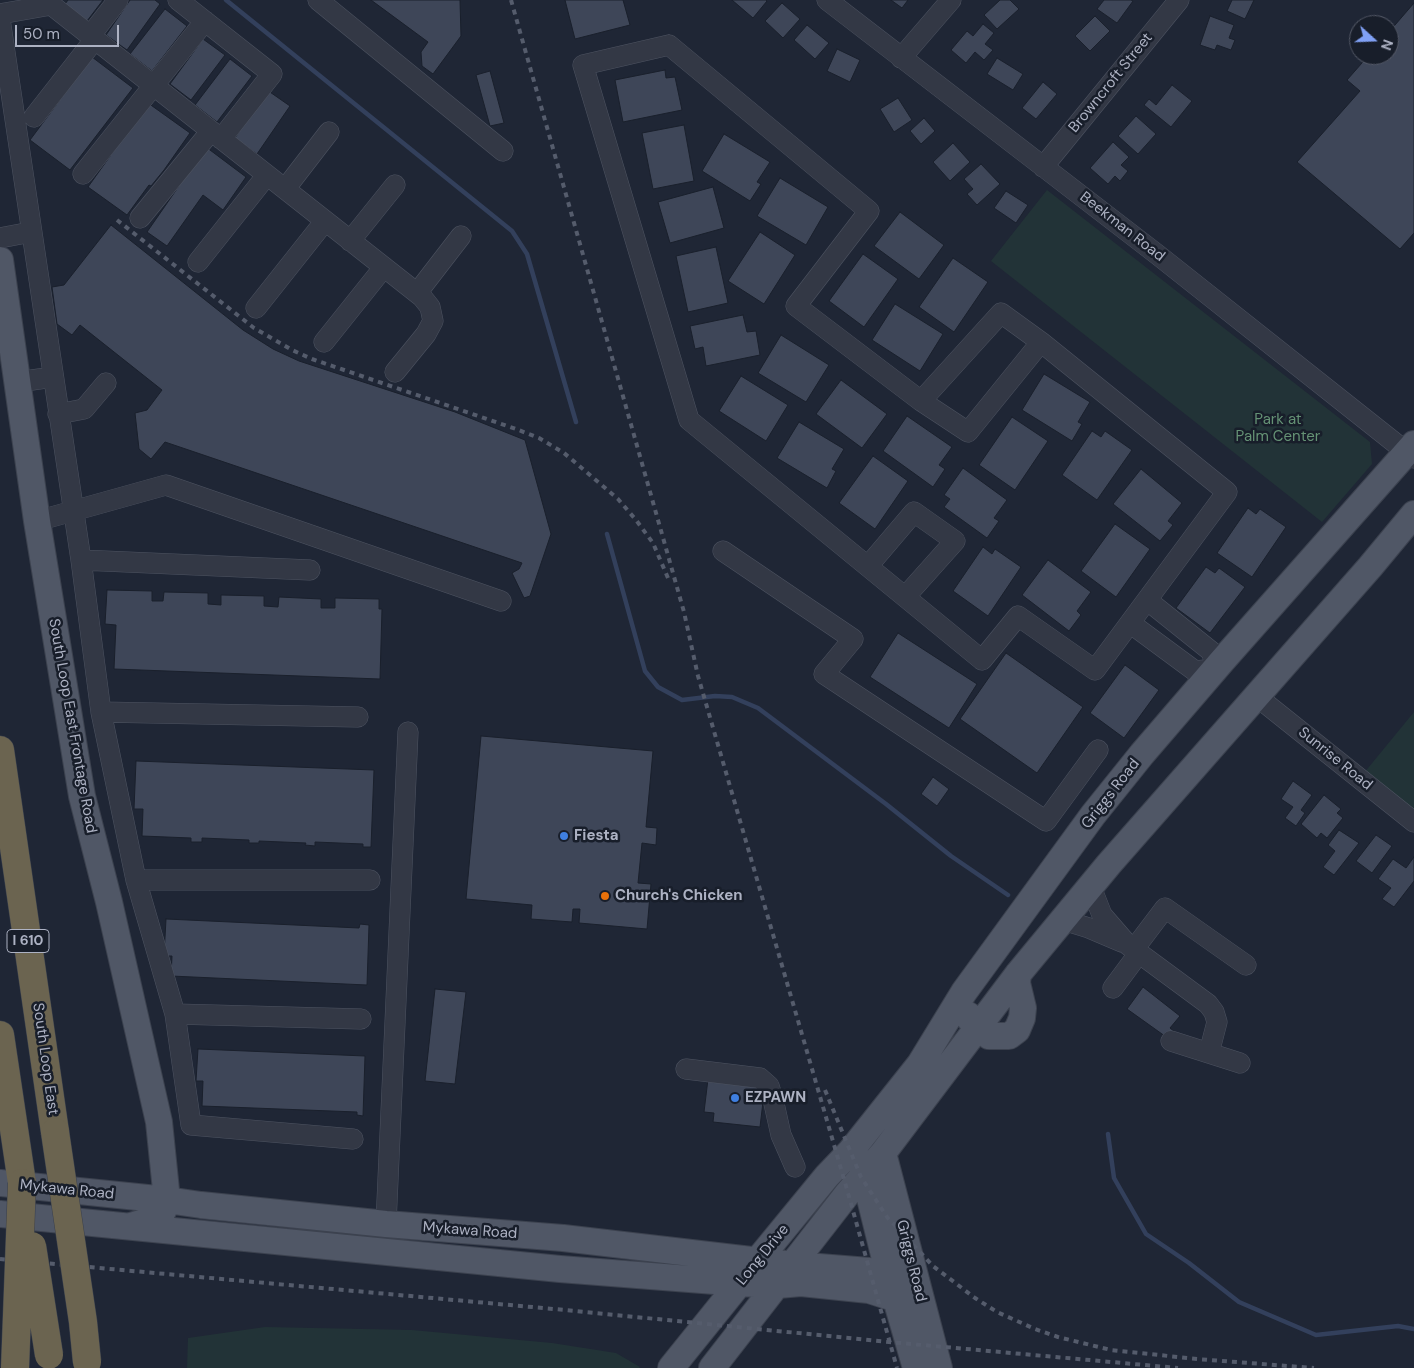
<!DOCTYPE html>
<html>
<head>
<meta charset="utf-8">
<style>
  body { margin:0 }
  #map { position:relative; width:1414px; height:1368px; overflow:hidden; background:#1f2635; font-family:"DM Sans",sans-serif }
  canvas { display:block }
  .north { position:absolute; left:1349px; top:15px; width:50px; height:50px; box-sizing:border-box; background:#181e2a; border:1px solid #545967; border-radius:50%; rotate:110deg; font-size:14px; font-weight:700; line-height:20px; text-align:center; color:#adb2c3 }
  .north::after { content:''; display:block; margin:auto; width:18px; height:22px; background:#80a0f4; clip-path:polygon(50% 0,100% 100%,50% 72%,0 100%) }
  .scale { position:absolute; left:15px; top:25px; width:104px; height:22px; box-sizing:border-box; border:2px solid #adb2c3; border-top:0; padding-left:6px; font-size:15px; line-height:18px; white-space:nowrap; color:#adb2c3; -webkit-text-stroke:4px #181e2a; paint-order:stroke }
</style>
</head>
<body>
<div id="map">
<canvas width="1414" height="1368"></canvas>
<div class="north">N</div>
<div class="scale">50 m</div>
</div>
<script>
const g = document.querySelector('canvas').getContext('2d');
g.lineJoin = 'round';
function paint(path, color) { g.fillStyle = color; g.fill(path, 'evenodd'); }
const shape = rows => new Path2D(rows.map(r => 'M' + r).join(''));
function strokePath(path, color, width, dash) { g.strokeStyle = color; g.lineWidth = width; g.lineCap = dash ? 'butt' : 'round'; g.setLineDash(dash || []); g.stroke(path); }
function drawText(font, color, halo, rows, align = 'center') {
  g.font = font + ' "DM Sans",sans-serif'; g.lineWidth = 5; g.setLineDash([]); g.textBaseline = 'middle'; g.strokeStyle = halo; g.fillStyle = color; for (const [text, x, y, turn = 0] of rows) {
    g.save(); g.translate(x, y); g.rotate((+turn || 0) * Math.PI / 180); g.textAlign = isNaN(turn) ? turn : align; if (halo) g.strokeText(text, 0, 0); g.fillText(text, 0, 0); g.restore();
  }
}
paint(shape([
  [1047,190,1370,442,1372,464,1322,522,991,261],
  [1414,712,1414,813,1364,773],
  [265,1327,412,1330,552,1343,616,1353,640,1367,639,1368,187,1368,188,1338]
]), '#223337');
strokePath(shape([
  [226,0,512,231,527,254,576,422],
  [607,534,645,671,658,687,682,700,715,696,732,697,758,708,886,804,951,856,1008,895],
  [1108,1134,1114,1178,1146,1234,1189,1263,1239,1302,1316,1335,1398,1326,1414,1329]
]), '#33405c', 4.5);
const building = shape([
  [68,0,103,0,87,21,65,4,68,0],
  [130,0,155,0,160,4,127,50,106,35,130,0],
  [371,0,460,0,461,36,433,74,422,66,421,52,428,42,371,0],
  [565,0,623,0,630,25,575,39,565,0],
  [732,0,766,0,767,1,753,18,732,0],
  [891,0,908,0,902,8,891,0],
  [1000,0,1010,0,1019,9,997,29,984,15,1000,0],
  [1104,0,1131,0,1133,1,1117,23,1097,9,1104,0],
  [1232,0,1254,0,1245,19,1227,11,1232,0],
  [782,3,800,19,783,38,765,21,782,3],
  [1414,3,1414,233,1400,249,1297,162,1360,91,1347,80,1369,55,1389,55,1389,32,1414,3],
  [165,9,187,26,152,71,130,54,165,9],
  [1095,16,1110,31,1090,51,1075,36,1095,16],
  [1210,16,1234,25,1229,38,1235,40,1231,50,1217,45,1215,50,1200,45,1210,16],
  [983,24,994,33,985,44,993,50,984,60,975,52,966,63,951,50,967,31,973,36,983,24],
  [807,25,829,43,815,59,794,40,807,25],
  [203,39,225,55,191,100,170,84,203,39],
  [837,49,860,60,850,82,827,71,837,49],
  [92,57,133,88,70,170,30,140,92,57],
  [997,58,1023,74,1013,90,987,74,997,58],
  [230,59,252,76,217,122,195,105,230,59],
  [665,70,666,78,675,77,682,110,623,122,615,80,665,70],
  [490,71,504,123,490,126,476,75,490,71],
  [1043,82,1057,94,1036,119,1022,108,1043,82],
  [1172,85,1192,101,1171,127,1144,105,1149,99,1156,105,1172,85],
  [267,90,290,106,257,154,235,138,267,90],
  [898,98,912,120,894,132,880,109,898,98],
  [148,103,190,133,164,170,151,186,149,185,127,215,88,187,148,103],
  [1136,116,1156,134,1138,154,1118,136,1136,116],
  [924,118,935,131,921,144,910,131,924,118],
  [684,125,694,181,653,189,642,133,684,125],
  [724,134,770,162,757,182,761,184,750,201,702,171,724,134],
  [1113,142,1129,157,1121,165,1128,171,1120,181,1115,176,1108,184,1090,168,1113,142],
  [953,143,970,162,950,181,933,162,953,143],
  [206,147,246,177,223,210,203,195,167,246,147,232,206,147],
  [981,164,1000,184,977,205,967,194,973,189,964,179,981,164],
  [780,178,828,207,806,245,757,216,780,178],
  [713,187,724,228,670,243,658,202,713,187],
  [1006,191,1028,205,1016,223,994,208,1006,191],
  [900,212,944,245,919,279,874,246,900,212],
  [111,225,243,330,273,349,299,361,455,412,525,440,551,534,530,596,524,598,512,573,519,569,522,563,165,442,151,459,139,449,135,413,147,410,162,390,80,325,72,335,57,324,52,287,64,285,111,225],
  [760,232,795,255,764,304,728,281,760,232],
  [716,247,728,303,688,312,676,256,716,247],
  [863,254,898,279,864,327,829,301,863,254],
  [953,258,988,282,954,332,919,307,953,258],
  [895,304,943,334,920,371,872,340,895,304],
  [743,315,747,332,756,331,760,355,706,366,703,347,695,349,690,326,743,315],
  [781,335,829,365,806,402,758,373,781,335],
  [1044,374,1090,402,1078,422,1082,424,1072,441,1022,410,1044,374],
  [741,376,788,405,766,441,719,411,741,376],
  [841,380,887,414,862,448,816,414,841,380],
  [907,416,952,447,939,465,945,469,933,487,883,451,907,416],
  [1012,417,1048,441,1015,490,979,465,1012,417],
  [799,422,844,449,832,469,836,471,827,488,777,458,799,422],
  [1092,431,1101,437,1105,431,1132,450,1097,500,1062,475,1092,431],
  [873,456,908,481,875,529,839,503,873,456],
  [963,468,1007,500,994,518,999,521,987,538,944,507,950,499,944,495,963,468],
  [1141,469,1182,503,1168,521,1173,525,1160,541,1113,504,1141,469],
  [1248,508,1256,514,1260,509,1286,527,1252,577,1217,553,1248,508],
  [1115,524,1150,549,1116,597,1081,571,1115,524],
  [983,547,992,554,995,549,1021,567,988,616,953,591,983,547],
  [1048,560,1091,592,1077,611,1081,615,1069,631,1022,595,1048,560],
  [1206,567,1215,573,1219,568,1245,587,1210,633,1176,608,1206,567],
  [107,590,152,591,152,601,163,601,164,592,208,593,208,604,221,605,221,595,264,596,264,606,278,607,279,597,321,599,321,608,335,608,335,598,379,599,379,609,382,609,380,679,114,669,116,625,105,624,107,590],
  [898,633,977,684,949,728,870,677,898,633],
  [1006,653,1083,707,1037,773,960,719,1006,653],
  [1125,665,1159,690,1124,738,1090,713,1125,665],
  [481,736,653,751,646,827,657,828,656,845,642,843,638,883,651,884,647,929,579,923,580,909,573,909,572,922,531,919,532,905,466,899,481,736],
  [136,761,374,770,371,847,363,847,363,844,315,842,315,846,305,845,306,843,259,841,259,843,249,843,249,840,202,838,202,842,191,842,191,838,142,836,143,809,134,809,136,761],
  [933,777,949,789,937,806,921,794,933,777],
  [1293,781,1312,795,1301,810,1305,813,1296,826,1285,818,1293,807,1281,799,1293,781],
  [1324,795,1341,809,1337,813,1343,818,1327,838,1321,833,1317,838,1301,824,1324,795],
  [1339,830,1359,843,1334,875,1323,867,1335,851,1328,845,1339,830],
  [1376,835,1392,846,1372,873,1356,861,1376,835],
  [1414,857,1414,881,1394,907,1382,899,1391,888,1378,879,1393,859,1406,868,1414,857],
  [166,919,359,928,360,924,369,925,367,985,171,976,172,956,164,956,166,919],
  [1143,987,1180,1016,1170,1028,1175,1032,1169,1039,1127,1009,1143,987],
  [435,989,466,992,455,1084,425,1081,435,989],
  [198,1049,365,1056,363,1116,357,1115,357,1112,202,1106,203,1081,196,1081,198,1049],
  [708,1079,765,1085,760,1127,713,1122,714,1113,704,1112,708,1079]
]);
paint(building, '#3e4658');
strokePath(building, '#1a202c', 1);
const minor = shape([
  [45,0,422,297,430,307,433,321,426,334,395,372],
  [178,0,272,74,221,139],
  [318,0,503,151],
  [827,0,1158,255,1414,458],
  [0,14,51,5],
  [0,19,81,560,101,712,136,880,175,1014,191,1125,353,1139],
  [90,36,118,0],
  [669,45,869,211,796,306,921,401,968,432,1041,342,1227,492,1095,670,1018,616,982,660,689,420,583,65,669,45],
  [901,58,951,0],
  [34,117,95,39],
  [1043,167,1179,0],
  [83,174,205,21],
  [285,189,329,132],
  [140,218,211,131],
  [0,238,31,232],
  [350,241,395,185],
  [198,262,267,175],
  [417,293,461,236],
  [256,308,325,221],
  [324,342,384,267],
  [18,382,53,377],
  [921,401,1001,313,1041,342],
  [58,414,84,409,106,383],
  [37,521,166,485,501,601],
  [723,551,853,639,824,674,1046,821,1098,750],
  [81,560,310,570],
  [868,566,914,512,955,541,905,597],
  [1130,623,1195,671,1215,669,1212,652,1147,600],
  [1255,695,1414,822],
  [101,712,358,717],
  [136,880,370,880],
  [1091,887,1102,915,1128,945,1208,1004,1214,1012,1217,1022,1209,1053],
  [1063,920,1089,928,1122,942],
  [1134,949,1165,908,1246,965],
  [1113,988,1139,953],
  [175,1014,361,1019],
  [1171,1041,1240,1063],
  [686,1069,760,1078,769,1086,773,1099,781,1135,795,1167],
  [386,1224,408,732]
]);
const major = shape([
  [0,260,37,521,82,796,109,902,159,1122,167,1200,163,1211,151,1220,131,1226],
  [968,1015,969,1018,989,1036,1009,1036,1017,1030,1022,1018,1023,1008,1017,983,1018,974],
  [883,1153,939,1368],
  [861,1162,889,1275,916,1368],
  [0,1183,167,1200,201,1205,386,1224,563,1238,794,1265,869,1271,889,1275,924,1311],
  [0,1214,560,1269,741,1283,778,1285,801,1283,869,1290,897,1299],
  [671,1368,758,1260,827,1176,850,1152,920,1064,964,992,1093,815,1142,754,1222,661,1414,444],
  [712,1368,848,1193,883,1153,1018,974,1109,864,1370,567,1414,514]
]);
const highway = shape([
  [0,750,55,1132],
  [0,1035,22,1183]
]);
strokePath(minor, '#4d5361', 21);
strokePath(major, '#3c424f', 28);
strokePath(highway, '#3a404d', 29);
strokePath(minor, '#333845', 20);
strokePath(major, '#505766', 26);
strokePath(highway, '#6b6450', 28);
strokePath(shape([
  [511,0,684,612,698,676,848,1193,897,1368],
  [117,220,254,328,292,350,312,359,516,429,539,438,564,453,618,499,636,520,653,543,668,578],
  [825,1090,861,1177,887,1217,933,1266,975,1298,997,1312,1035,1329,1058,1337,1111,1350,1197,1359,1314,1368],
  [0,1259,565,1310,889,1342,1178,1368]
]), '#555c6c', 4, [5, 5]);
const highwayBridge = shape([
  [55,1132,83,1322,87,1362],
  [32,1246,49,1355],
  [15,1368,22,1183]
]);
strokePath(highwayBridge, '#3a404d', 29, []);
strokePath(highwayBridge, '#6b6450', 28);
for (const [x, y, r, color] of [
  [564,836,5,"#3f7fe0"],
  [605,896,5,"#e8710a"],
  [735,1098,5,"#3f7fe0"]
]) { const dot = new Path2D(); dot.arc(x, y, r, 0, 2 * Math.PI); g.fillStyle = color; g.fill(dot); strokePath(dot, '#181e2a', 2); }
for (const [x, y, w] of [
  [28,941,42]
]) { const box = new Path2D(); box.roundRect(x - w / 2, y - 11.5, w, 23, 4); g.fillStyle = '#181e2a'; g.fill(box); strokePath(box, '#adb2c3', 1); }
drawText('bold 14px', '#adb2c3', null, [
  ["I 610",28,941]
]);
drawText('15px', '#adb2c3', '#181e2a', [
  ["Browncroft Street",1111,83,-51],
  ["Beekman Road",1122,227,38],
  ["South Loop East Frontage Road",72,726,80],
  ["Sunrise Road",1335,759,39],
  ["Griggs Road",1111,794,-52],
  ["South Loop East",45,1059,82],
  ["Mykawa Road",67,1190,6],
  ["Mykawa Road",470,1231,4],
  ["Long Drive",763,1255,-51],
  ["Griggs Road",911,1261,76]
]);
drawText('15px', '#659275', '#181e2a', [
  ["Park at",1278,420],
  ["Palm Center",1278,437]
]);
drawText('bold 15px', '#adb2c3', '#181e2a', [
  ["Fiesta",574,836],
  ["Church's Chicken",615,896],
  ["EZPAWN",745,1098]
], 'left');
</script>
</body>
</html>
